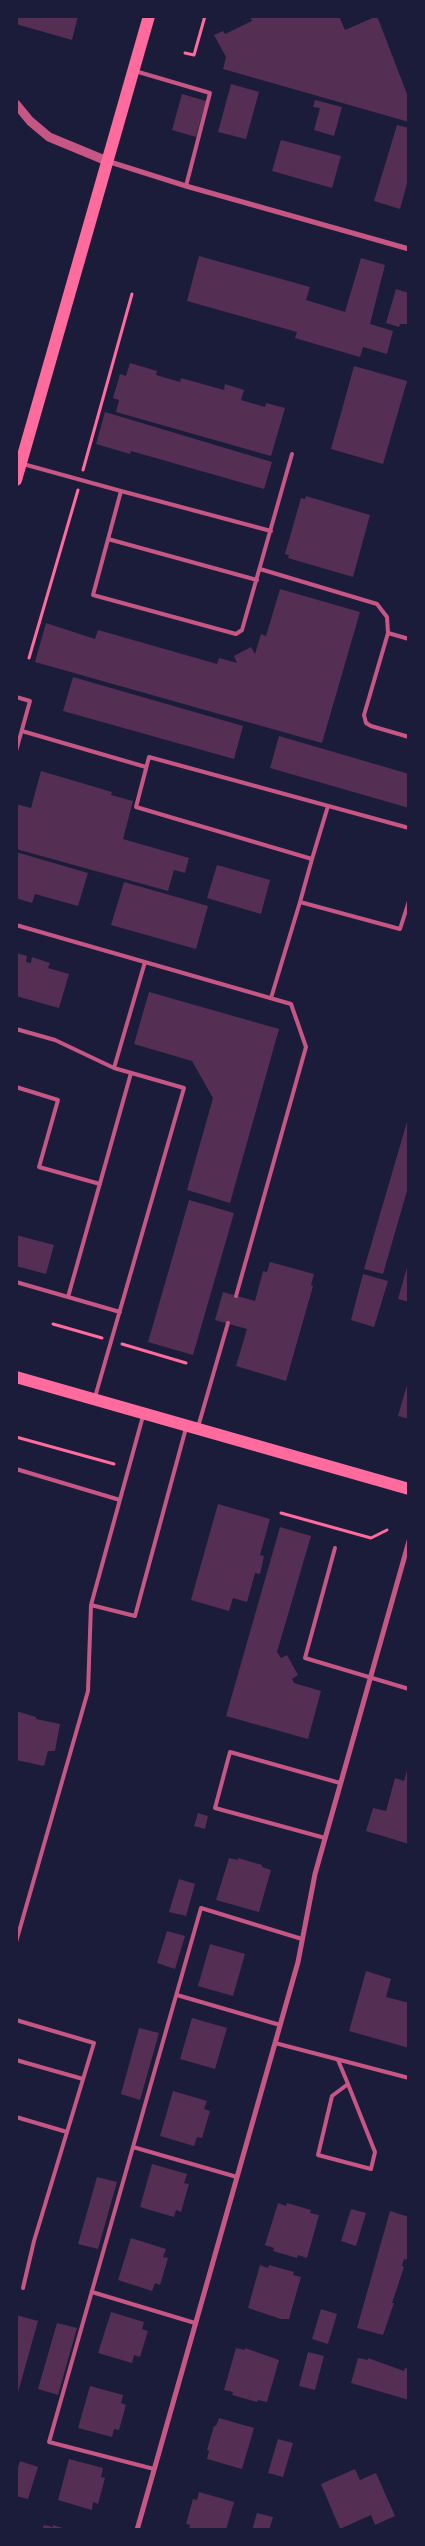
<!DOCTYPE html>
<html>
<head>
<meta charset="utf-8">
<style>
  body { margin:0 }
  #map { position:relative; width:425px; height:2546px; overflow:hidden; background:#1b1b3a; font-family:"Public Sans",sans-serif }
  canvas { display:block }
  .frame { position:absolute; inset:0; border:18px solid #1b1b3a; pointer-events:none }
</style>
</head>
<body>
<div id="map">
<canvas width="425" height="2546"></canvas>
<div class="frame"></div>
</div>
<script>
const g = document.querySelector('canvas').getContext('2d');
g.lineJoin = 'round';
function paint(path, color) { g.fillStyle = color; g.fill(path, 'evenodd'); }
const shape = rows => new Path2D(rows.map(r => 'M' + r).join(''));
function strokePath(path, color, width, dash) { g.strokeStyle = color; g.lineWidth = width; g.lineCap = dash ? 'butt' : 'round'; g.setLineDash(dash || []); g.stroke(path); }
paint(shape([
  [16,16,78,16,72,40,16,24],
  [250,16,339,16,345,30,377,16,407,94,409,92,409,122,223,69,226,57,214,35,223,31,225,34,252,21],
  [231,84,259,92,246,139,218,132],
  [182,94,206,101,196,137,172,130],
  [315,100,342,107,334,136,314,130,320,108,313,107],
  [397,125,409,128,409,176,400,209,374,201],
  [281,140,341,156,332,188,272,171],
  [199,256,310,287,306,300,345,312,361,258,385,265,370,324,393,331,387,354,363,347,360,357,295,338,297,332,187,301],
  [396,289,409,293,409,324,400,324,399,327,386,323],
  [130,363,157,371,156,375,180,382,181,378,224,390,225,384,244,390,241,400,265,407,266,403,285,408,271,456,116,412,119,400,113,398,120,374,126,376],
  [354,366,407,381,383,464,331,449],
  [105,412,272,462,264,489,131,451,130,454,96,444],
  [306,496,370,515,353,577,288,558,289,555,285,554,301,498,305,499],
  [280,589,360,612,322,743,35,662,46,623,95,639,98,630,217,664,219,658,237,663,234,656,251,647,255,654,261,634,266,636],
  [73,677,243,726,234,759,63,711],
  [279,736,409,774,409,808,270,768],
  [41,771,112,792,111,795,133,801,123,839,189,858,185,873,174,870,168,891,16,849,16,804,31,808],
  [16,852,88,873,78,906,35,894,32,903,16,898],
  [217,865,270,880,261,914,207,898],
  [124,882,208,906,196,949,111,925],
  [16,953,27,956,26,962,31,963,32,957,50,963,48,968,69,974,59,1008,16,996],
  [149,992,279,1029,230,1203,187,1190,213,1098,192,1061,134,1044],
  [409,1115,409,1184,383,1274,364,1269],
  [189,1200,234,1213,193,1355,148,1342],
  [16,1235,54,1245,46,1274,16,1266],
  [270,1262,314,1274,311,1285,313,1286,286,1381,236,1366,247,1329,215,1320,223,1292,255,1301,263,1271,267,1272],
  [408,1264,409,1264,409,1302,398,1299],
  [363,1274,388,1281,374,1327,351,1320],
  [408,1381,409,1381,409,1419,398,1416],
  [218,1504,270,1519,260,1555,264,1556,260,1574,255,1573,247,1602,233,1598,229,1611,191,1600],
  [280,1527,311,1536,277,1652,281,1658,287,1655,298,1675,292,1679,294,1683,321,1691,308,1739,226,1716],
  [16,1711,36,1717,36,1719,60,1724,55,1751,48,1751,44,1766,16,1760],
  [408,1767,409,1844,366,1831,373,1808,386,1811,395,1778,404,1781],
  [198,1813,208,1816,205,1829,194,1826],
  [229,1858,238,1860,238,1858,262,1865,262,1867,271,1870,259,1912,216,1900],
  [179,1879,195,1884,186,1916,169,1912],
  [167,1931,185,1936,175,1969,157,1963],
  [210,1944,245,1954,233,1996,198,1986],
  [366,1971,391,1979,386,1997,409,2003,409,2048,349,2031],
  [192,2018,227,2028,215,2069,180,2059],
  [139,2028,159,2033,140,2100,121,2094],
  [173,2091,207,2101,204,2109,210,2111,202,2138,197,2137,194,2146,160,2136],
  [152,2164,187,2174,184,2183,189,2184,181,2212,176,2210,174,2217,140,2207],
  [97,2177,117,2182,98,2249,78,2244],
  [278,2203,286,2206,287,2203,311,2210,310,2213,319,2215,307,2258,298,2255,297,2258,273,2251,274,2248,265,2245],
  [351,2209,366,2213,356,2246,341,2241],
  [390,2211,409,2217,409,2260,404,2259,402,2266,404,2267,392,2303,394,2303,383,2335,357,2328],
  [131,2238,166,2249,163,2257,168,2258,160,2285,155,2283,152,2291,118,2280],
  [260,2265,268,2268,269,2265,294,2272,293,2275,301,2277,289,2319,281,2319,248,2308],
  [321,2309,337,2314,328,2344,312,2339],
  [111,2312,144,2322,142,2329,148,2331,140,2357,134,2355,132,2363,98,2353],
  [16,2315,38,2321,17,2396,16,2396],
  [57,2323,77,2328,58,2395,38,2389],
  [236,2348,245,2350,245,2348,279,2360,267,2402,258,2400,257,2402,232,2395,233,2392,224,2390],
  [308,2352,324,2356,315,2390,299,2386],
  [358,2358,368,2360,368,2358,404,2371,405,2368,409,2369,409,2400,351,2383],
  [90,2386,123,2395,121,2403,126,2405,119,2430,114,2429,112,2437,78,2428],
  [219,2418,254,2428,242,2469,207,2459,209,2451,207,2450,214,2426,216,2426],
  [278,2439,293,2443,283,2477,268,2473],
  [69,2459,103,2468,101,2477,105,2478,98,2504,93,2502,92,2510,58,2500],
  [20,2461,38,2467,28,2499,16,2496,16,2474],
  [355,2469,360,2480,376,2473,395,2516,375,2525,371,2515,340,2529,321,2484],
  [199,2492,234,2502,226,2530,189,2530,190,2525,186,2524,193,2499,197,2500],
  [257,2513,273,2517,269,2530,252,2530],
  [44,2525,53,2527,53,2525,69,2530,42,2530]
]), '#542f53');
strokePath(shape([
  [185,53,194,55,205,16],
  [83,470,132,294],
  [29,658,78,490],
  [53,1324,102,1338],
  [122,1344,186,1363],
  [16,1437,114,1464],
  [281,1513,371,1538,387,1530]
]), '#ff6b9d', 3);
strokePath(shape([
  [135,71,210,93,186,186],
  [23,464,121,491,93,595,236,634,242,630,292,454],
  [121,491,271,531],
  [108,539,257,580],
  [260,569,377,604,387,617,388,633,364,715,366,723,371,726,409,737],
  [388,633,409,639],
  [16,697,30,701,16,751],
  [22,731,146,767],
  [409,828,149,757,136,807,312,859,300,902,400,929,409,901],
  [312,859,328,806],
  [16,925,291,1004,306,1047,236,1296],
  [271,998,300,902],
  [16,1029,55,1040,114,1068,184,1088,95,1397],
  [114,1068,145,962],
  [16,1087,58,1100,39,1167,100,1184],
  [16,1282,120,1312],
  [68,1297,131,1073],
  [198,1427,228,1323],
  [16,1469,120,1500],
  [335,1548,305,1658,409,1689],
  [91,1605,135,1616,186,1428],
  [325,1838,215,1808,230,1752,340,1783],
  [16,1942,88,1691,91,1605,143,1416],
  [177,1995,280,2025],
  [16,2020,94,2043,34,2241,23,2288],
  [275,2043,409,2078],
  [16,2060,83,2079],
  [338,2060,348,2084,375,2152,371,2169,318,2155,332,2096,348,2084],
  [16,2117,67,2132],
  [133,2147,237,2177],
  [92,2292,195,2323],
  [154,2469,49,2442,201,1908,302,1939]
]), '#c65784', 4);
strokePath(shape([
  [107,161,186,186,409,249],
  [137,2530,298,1962,315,1874,409,1541]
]), '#c65784', 5);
strokePath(shape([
  [16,104,30,121,49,137,107,161]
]), '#c65784', 9);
strokePath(shape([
  [16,480,149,16],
  [16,1377,409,1489]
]), '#ff6b9d', 12);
</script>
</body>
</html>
